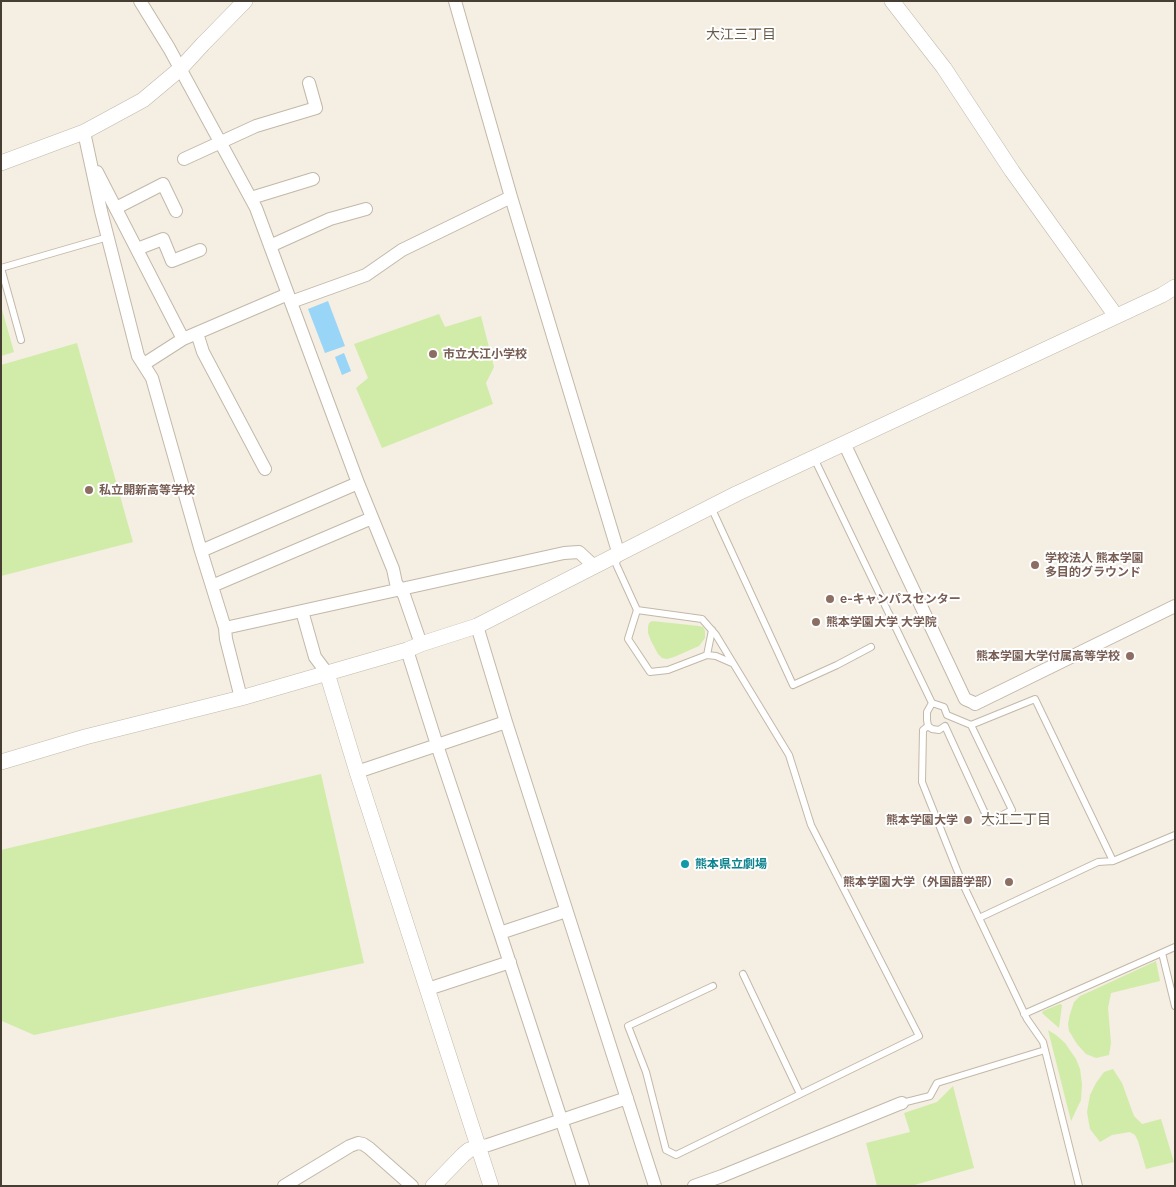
<!DOCTYPE html>
<html>
<head>
<meta charset="utf-8">
<style>
  body { margin:0 }
  #map { position:relative; width:1176px; height:1187px; overflow:hidden; background:#f4eee3; font-family:Inter,sans-serif }
  canvas { display:block }
  .frame { position:absolute; inset:0; border:2px solid #463e33; pointer-events:none }
</style>
</head>
<body>
<div id="map">
<canvas width="1176" height="1187"></canvas>
<div class="frame"></div>
</div>
<script>
const g = document.querySelector('canvas').getContext('2d');
g.lineJoin = 'round';
function paint(path, color) { g.fillStyle = color; g.fill(path, 'evenodd'); }
const shape = rows => new Path2D(rows.map(r => 'M' + r).join(''));
function strokePath(path, color, width, dash) { g.strokeStyle = color; g.lineWidth = width; g.lineCap = dash ? 'butt' : 'round'; g.setLineDash(dash || []); g.stroke(path); }
function drawText(font, color, halo, rows, align = 'center') {
  g.font = font + ' Inter,"Noto Sans JP",sans-serif'; g.lineWidth = 4; g.setLineDash([]); g.textBaseline = 'middle'; g.strokeStyle = halo; g.fillStyle = color; for (const [text, x, y, turn = 0] of rows) {
    g.save(); g.translate(x, y); g.rotate((+turn || 0) * Math.PI / 180); g.textAlign = isNaN(turn) ? turn : align; if (halo) g.strokeText(text, 0, 0); g.fillText(text, 0, 0); g.restore();
  }
}
paint(shape([
  [1,306,14,352,1,356],
  [439,314,445,327,481,316,494,367,486,383,493,404,382,448,356,388,368,378,354,344],
  [77,343,133,542,1,576,1,365],
  [652,621,699,626,703,627,705,631,705,638,699,646,674,657,667,659,662,658,658,654,651,641,648,633,648,627,649,623],
  [321,774,364,963,34,1035,2,1021,1,850],
  [1156,961,1160,981,1111,993,1108,1008,1111,1043,1109,1055,1096,1058,1086,1054,1077,1044,1069,1031,1068,1024,1070,1014,1074,1002,1080,996,1089,992],
  [1060,1004,1062,1005,1059,1028,1042,1013,1043,1011],
  [1048,1030,1056,1035,1065,1043,1076,1059,1080,1069,1082,1084,1081,1100,1071,1121],
  [1113,1069,1122,1083,1134,1116,1142,1124,1161,1119,1174,1162,1146,1169,1138,1141,1135,1135,1130,1132,1112,1135,1100,1142,1090,1129,1087,1112,1090,1095,1096,1083,1104,1072],
  [953,1086,974,1168,911,1186,877,1186,866,1143,910,1132,904,1113,937,1102]
]), '#d1eca8');
paint(shape([
  [328,301,345,346,325,353,308,309],
  [344,353,351,371,342,375,335,357]
]), '#99d5f7');
const service = shape([
  [1,268,108,237],
  [1,268,21,340],
  [814,458,932,703,944,707,947,715,971,725,1012,810,989,822,945,726,939,730,932,729,928,726,923,730,922,782,961,880,1027,1019,1043,1042,1079,1186],
  [711,507,793,685,837,665,871,647],
  [618,556,616,564,637,610,628,639,650,672,668,670,707,655,716,656,732,663],
  [637,610,702,619,716,635,789,755,811,825,919,1036,676,1155,666,1150,646,1072,628,1026,713,986],
  [707,655,712,630],
  [971,725,1035,699,1113,861],
  [928,726,927,720,927,712,932,703],
  [979,918,1098,862,1113,861,1175,835],
  [1162,953,1175,1006],
  [743,974,800,1094],
  [1024,1014,1175,947],
  [902,1103,930,1096,937,1083,1045,1050]
]);
const minor = shape([
  [140,1,169,48,256,208,358,483,393,569,396,583,404,595,421,644],
  [455,1,511,197,619,555],
  [84,132,101,211,138,356,152,378,201,551,225,628,226,639,241,698],
  [184,159,256,126,316,108,309,83],
  [97,172,183,339],
  [251,198,313,179],
  [116,208,163,184,176,211],
  [270,246,330,219,366,209],
  [137,249,163,239,172,261,200,250],
  [291,302,366,275,402,250,511,197],
  [197,333,203,352,265,469],
  [144,364,183,339,288,294],
  [844,443,965,699,972,702,975,704,1175,606],
  [201,551,358,483],
  [212,586,372,518],
  [302,611,315,657,327,673],
  [477,626,506,722,655,1186],
  [225,628,564,553,579,552,594,566],
  [407,650,437,745,500,933],
  [357,772,506,722],
  [566,911,500,933,583,1186],
  [428,989,510,962],
  [478,1147,488,1145,627,1098],
  [284,1186,350,1146,358,1143,363,1144,369,1148,412,1186],
  [694,1186,722,1176,899,1104,902,1103]
]);
const tertiary = shape([
  [892,1,944,68,1012,171,1116,316],
  [1,163,84,132,143,100,180,69,203,44,245,1],
  [327,673,357,772,491,1186],
  [1,762,85,737,241,698,407,650,421,644,477,626,736,494,1162,295,1175,287],
  [433,1186,463,1155,469,1150,478,1147]
]);
strokePath(service, '#c3b8a8', 8);
strokePath(minor, '#c3b8a8', 14);
strokePath(tertiary, '#c3b8a8', 16);
strokePath(service, '#fff', 6);
strokePath(minor, '#fff', 12);
strokePath(tertiary, '#fff', 15);
for (const [x, y, r, color] of [
  [433,354,5,"#8d6e63"],
  [89,490,5,"#8d6e63"],
  [1035,565,5,"#8d6e63"],
  [830,599,5,"#8d6e63"],
  [816,622,5,"#8d6e63"],
  [1130,656,5,"#8d6e63"],
  [968,820,5,"#8d6e63"],
  [685,864,5,"#0f9aa8"],
  [1009,882,5,"#8d6e63"]
]) { const dot = new Path2D(); dot.arc(x, y, r, 0, 2 * Math.PI); g.fillStyle = color; g.fill(dot); strokePath(dot, '#fff', 2); }
drawText('bold 12px', '#785e54', '#fff', [
  ["市立大江小学校",443,354],
  ["私立開新高等学校",99,490],
  ["学校法人 熊本学園",1045,558],
  ["多目的グラウンド",1045,572],
  ["e-キャンパスセンター",840,599],
  ["熊本学園大学 大学院",826,622],
  ["熊本学園大学付属高等学校",1120,656,"right"],
  ["熊本学園大学",958,820,"right"],
  ["熊本学園大学（外国語学部）",999,882,"right"]
], 'left');
drawText('bold 12px', '#0d838f', '#fff', [
  ["熊本県立劇場",695,864]
], 'left');
drawText('14px', '#6a5b49', '#fff', [
  ["大江三丁目",741,35],
  ["大江二丁目",1016,820]
]);
</script>
</body>
</html>
